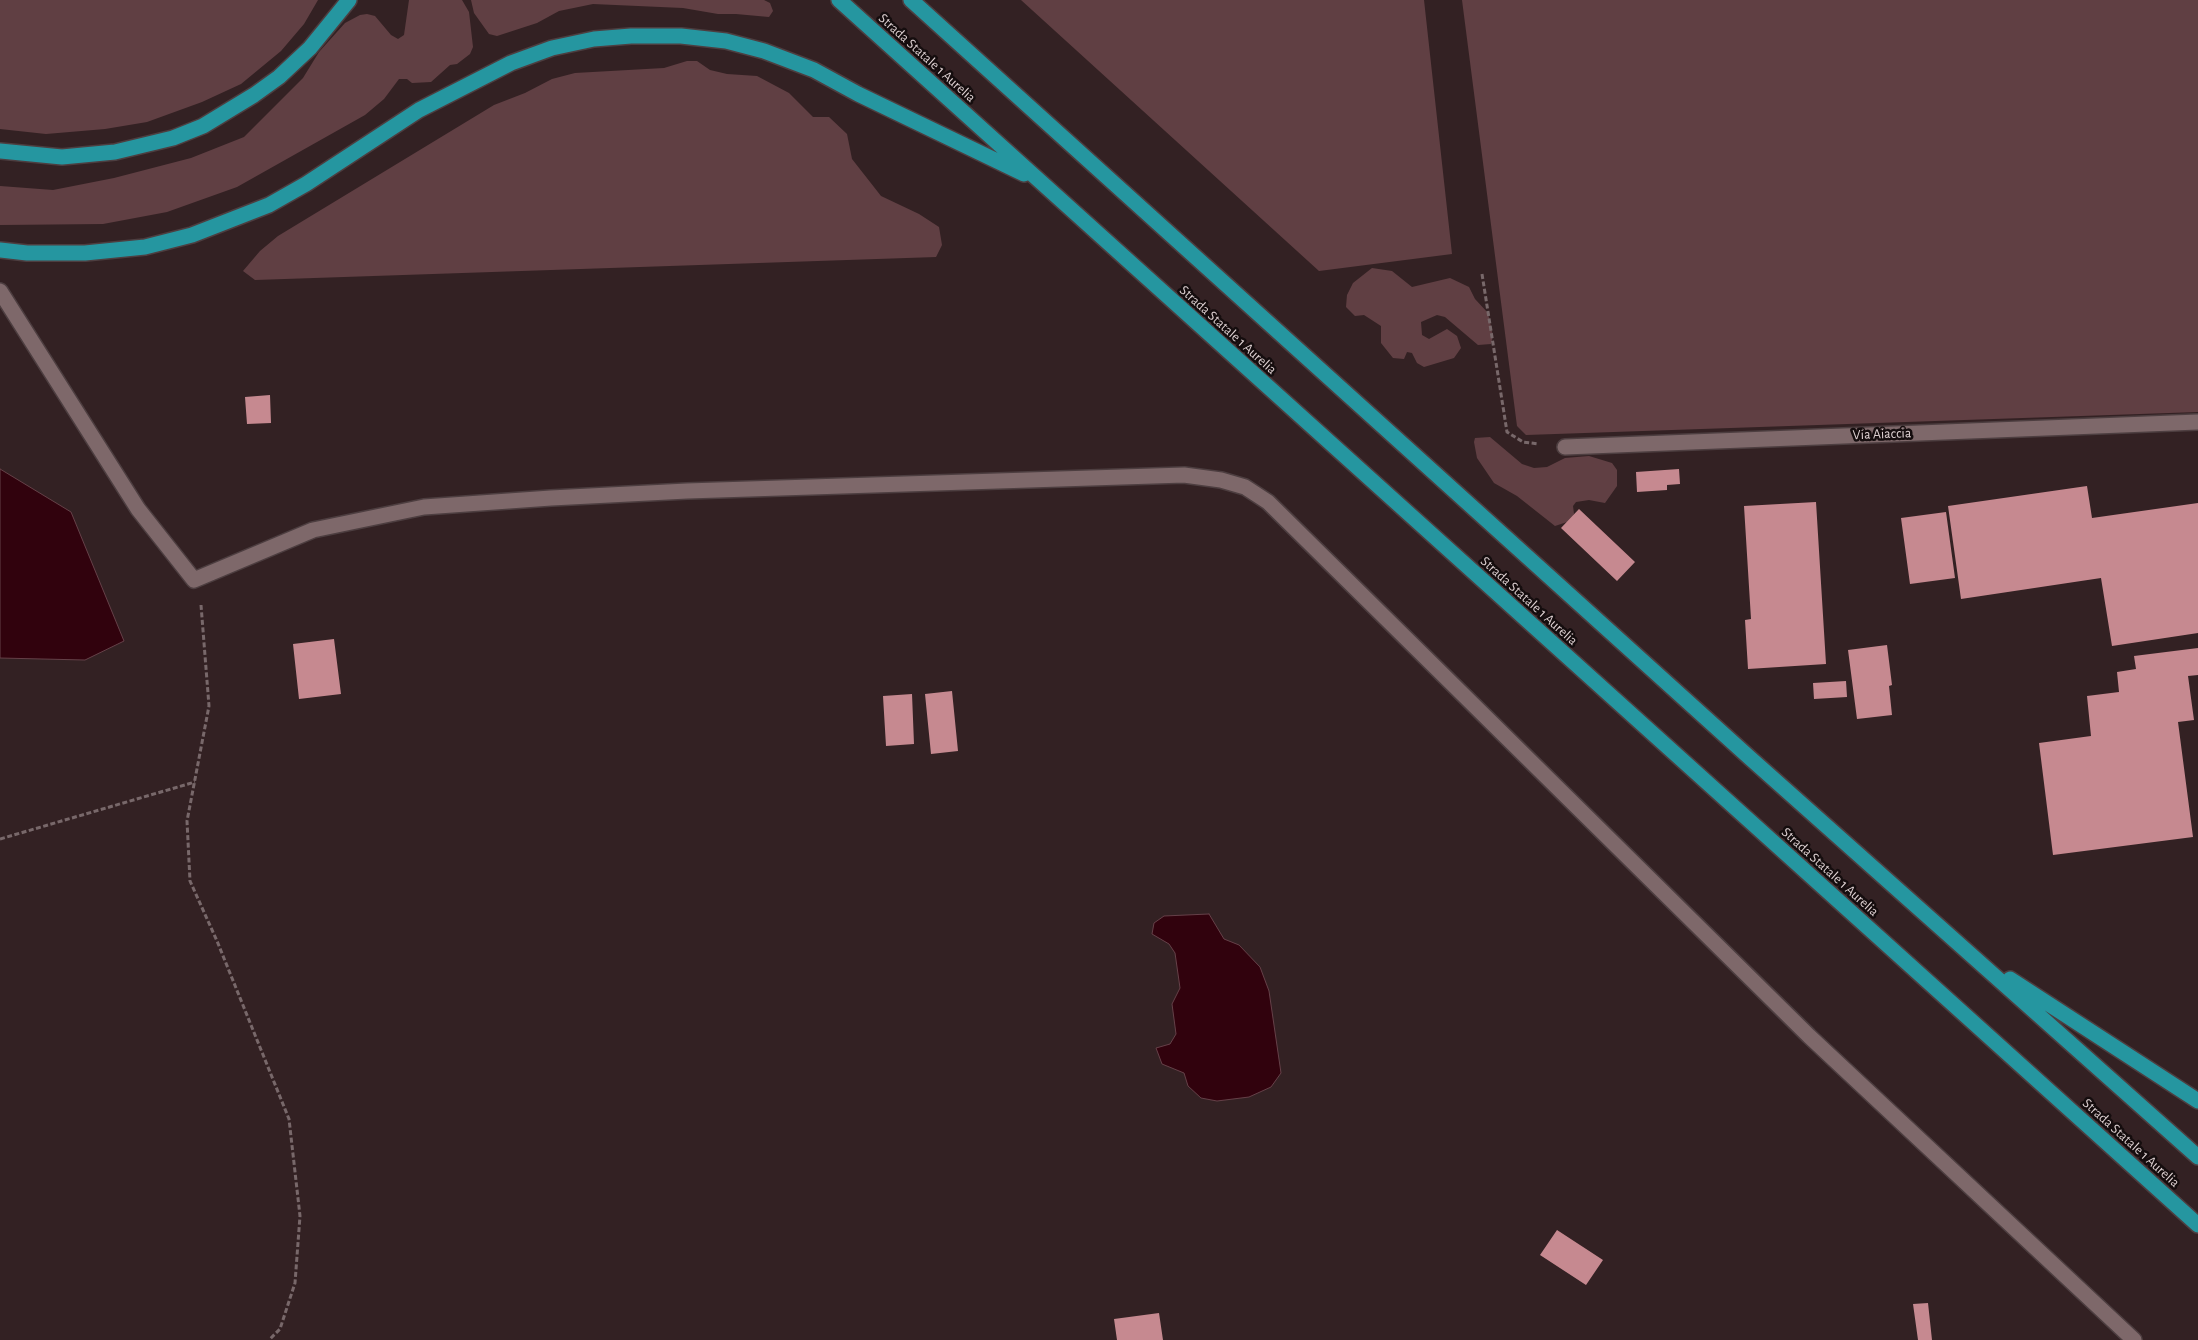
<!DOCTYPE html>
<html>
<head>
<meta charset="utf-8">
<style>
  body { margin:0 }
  canvas { display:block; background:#332123 }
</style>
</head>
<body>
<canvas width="2198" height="1340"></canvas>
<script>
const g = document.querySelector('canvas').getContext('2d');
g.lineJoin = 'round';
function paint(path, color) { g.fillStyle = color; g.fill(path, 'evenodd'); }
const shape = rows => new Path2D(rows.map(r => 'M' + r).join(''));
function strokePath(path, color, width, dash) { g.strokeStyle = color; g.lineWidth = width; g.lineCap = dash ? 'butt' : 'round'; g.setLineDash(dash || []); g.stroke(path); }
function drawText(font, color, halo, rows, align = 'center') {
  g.font = font + ' "Alegreya Sans",sans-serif'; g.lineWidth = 5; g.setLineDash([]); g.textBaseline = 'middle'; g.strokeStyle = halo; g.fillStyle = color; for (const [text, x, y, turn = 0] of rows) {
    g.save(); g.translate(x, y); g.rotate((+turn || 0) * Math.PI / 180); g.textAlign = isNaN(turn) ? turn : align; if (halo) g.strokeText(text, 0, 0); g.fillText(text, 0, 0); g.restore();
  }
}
paint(shape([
  [0,0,318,0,304,24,281,51,241,84,202,102,147,122,105,129,46,134,0,129],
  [409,0,462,0,469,12,473,47,470,54,457,64,450,65,431,82,412,83,407,79,399,79,384,99,365,115,237,187,167,212,103,224,0,225,0,186,53,190,114,178,191,158,244,137,303,78,319,52,345,23,360,15,367,14,375,16,391,35,398,39,404,35],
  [471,0,764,0,770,3,773,11,769,17,736,14,718,14,683,8,593,4,559,11,537,23,497,36,489,34,474,13],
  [1021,0,1424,0,1452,254,1319,271],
  [1462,0,2198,0,2198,412,1526,435,1517,426],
  [687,61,697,61,710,70,727,74,757,76,789,93,813,117,829,117,847,134,852,159,881,196,919,214,939,227,942,245,936,257,255,280,243,271,260,251,278,236,494,105,525,93,552,79,575,73,664,68],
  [1372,268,1392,271,1412,287,1450,278,1469,287,1475,299,1488,313,1493,336,1491,344,1478,345,1445,317,1437,315,1421,322,1422,335,1429,339,1447,329,1457,336,1461,348,1454,358,1424,367,1417,363,1412,353,1407,352,1404,359,1393,358,1381,343,1381,326,1364,315,1355,316,1346,307,1347,295,1353,283],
  [1490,437,1522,464,1534,468,1547,467,1565,458,1589,456,1612,463,1617,470,1617,486,1605,503,1589,500,1576,502,1573,506,1574,514,1570,521,1555,526,1517,496,1494,483,1477,458,1474,442,1475,438]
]), '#603f43');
const water = shape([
  [0,469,71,512,124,641,85,660,0,658,0,469],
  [1209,914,1224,939,1239,945,1260,967,1269,991,1281,1073,1271,1087,1249,1097,1217,1101,1201,1098,1188,1086,1184,1073,1162,1064,1156,1048,1170,1044,1176,1034,1172,1004,1180,988,1175,953,1169,944,1152,934,1154,923,1164,916,1209,914]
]);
paint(water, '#31020d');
strokePath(water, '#654048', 1);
paint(shape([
  [270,395,271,423,247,424,245,397],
  [1679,469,1680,484,1667,485,1667,490,1637,492,1636,472],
  [2087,486,2092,518,2198,503,2198,633,2112,646,2101,578,1961,599,1948,506],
  [1816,502,1826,664,1748,669,1745,620,1751,619,1744,506],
  [1579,509,1635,562,1617,581,1561,528],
  [1946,512,1955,578,1910,584,1901,518],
  [334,639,341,694,299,699,293,644],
  [1887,645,1892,685,1889,686,1892,715,1857,719,1848,650],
  [2198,648,2198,675,2188,676,2194,720,2178,722,2193,837,2053,855,2039,743,2091,736,2087,696,2119,692,2117,672,2136,669,2134,656],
  [1846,681,1847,697,1814,699,1813,683],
  [952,691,958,751,931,754,925,694],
  [912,694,914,744,886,746,883,696],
  [1557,1230,1603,1260,1586,1285,1540,1255],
  [1928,1303,1932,1340,1918,1340,1913,1304],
  [1159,1313,1163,1340,1117,1340,1114,1319]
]), '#c68990');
const minor = shape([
  [0,291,138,509,194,580,313,530,424,507,551,498,687,491,1184,475,1221,480,1245,487,1268,502,1809,1036,2134,1340],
  [1565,447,2198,422]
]);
const highway = shape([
  [839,0,2198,1225],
  [911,0,1750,758,2198,1157],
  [0,151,62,157,115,152,173,138,203,126,254,95,279,77,310,48,349,0],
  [0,250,27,253,85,253,145,247,192,235,269,205,306,184,419,110,511,63,552,48,594,39,631,36,681,36,726,41,764,51,814,70,858,94,1024,174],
  [2010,979,2198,1101]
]);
strokePath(minor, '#4d3e40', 18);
strokePath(highway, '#4d3e40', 18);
strokePath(shape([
  [1482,274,1507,432,1523,442,1539,444],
  [201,605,209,706,187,821,190,881,217,941,289,1119,300,1216,295,1283,280,1329,269,1340],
  [0,839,195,782]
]), '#78686a', 3, [5, 2.5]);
strokePath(minor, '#7e686a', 15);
strokePath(highway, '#2596a0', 15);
drawText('14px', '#dfd2d3', '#150d0e', [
  ["Strada Statale 1 Aurelia",927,58,42],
  ["Strada Statale 1 Aurelia",1228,330,42],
  ["Via Aiaccia",1882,434,-2],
  ["Strada Statale 1 Aurelia",1529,601,42],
  ["Strada Statale 1 Aurelia",1830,872,42],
  ["Strada Statale 1 Aurelia",2131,1143,42]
]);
</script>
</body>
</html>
